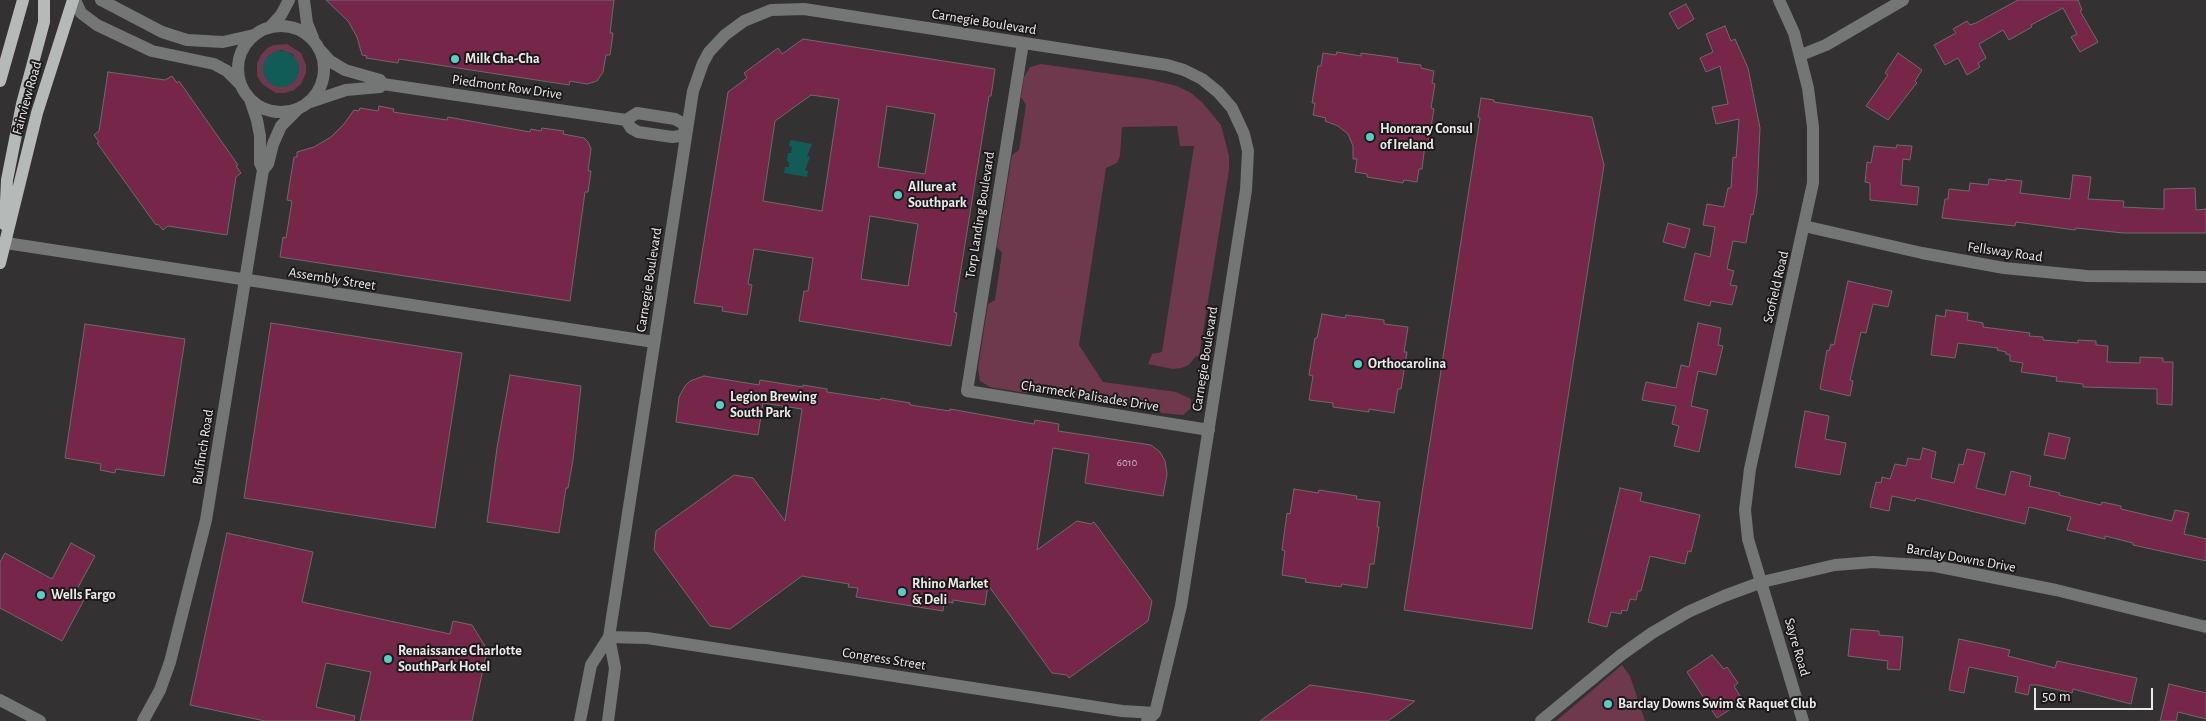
<!DOCTYPE html>
<html>
<head>
<meta charset="utf-8">
<style>
  body { margin:0 }
  #map { position:relative; width:2206px; height:721px; overflow:hidden; background:#343132; font-family:"Alegreya Sans",sans-serif }
  canvas { display:block }
  .scale { position:absolute; left:2034px; top:688px; width:119px; height:22px; box-sizing:border-box; border:2px solid #ebe9ea; border-top:0; padding-left:6px; font-size:15px; line-height:18px; white-space:nowrap; color:#ebe9ea; -webkit-text-stroke:4px #1b191a; paint-order:stroke }
</style>
</head>
<body>
<div id="map">
<canvas width="2206" height="721"></canvas>
<div class="scale">50 m</div>
</div>
<script>
const g = document.querySelector('canvas').getContext('2d');
g.lineJoin = 'round';
function paint(path, color) { g.fillStyle = color; g.fill(path, 'evenodd'); }
const shape = rows => new Path2D(rows.map(r => 'M' + r).join(''));
function strokePath(path, color, width, dash) { g.strokeStyle = color; g.lineWidth = width; g.lineCap = dash ? 'butt' : 'round'; g.setLineDash(dash || []); g.stroke(path); }
function drawText(font, color, halo, rows, align = 'center') {
  g.font = font + ' "Alegreya Sans",sans-serif'; g.lineWidth = 4; g.setLineDash([]); g.textBaseline = 'middle'; g.strokeStyle = halo; g.fillStyle = color; for (const [text, x, y, turn = 0] of rows) {
    g.save(); g.translate(x, y); g.rotate((+turn || 0) * Math.PI / 180); g.textAlign = isNaN(turn) ? turn : align; if (halo) g.strokeText(text, 0, 0); g.fillText(text, 0, 0); g.restore();
  }
}
paint(shape([
  [287,44,301,53,306,65,306,73,301,84,294,90,285,93,276,93,262,84,257,76,257,63,261,55,267,48,274,45],
  [281,50,293,54,299,71,294,82,273,85,265,77,263,66,269,55],
  [1041,64,1147,79,1177,86,1191,93,1202,102,1221,125,1229,156,1229,170,1199,357,1196,356,1189,365,1181,368,1173,369,1148,364,1152,354,1162,352,1194,146,1180,146,1177,126,1122,127,1120,156,1117,163,1106,168,1079,345,1103,382,1176,392,1191,399,1191,408,1183,415,1161,413,1157,407,1033,388,1026,393,990,387,980,381,978,368,988,304,995,300,1002,253,997,247,1012,155,1019,150,1026,105,1021,97,1024,77,1030,67],
  [1622,665,1630,676,1645,721,1556,721]
]), '#6e394d');
paint(shape([
  '263 69a18 18 0 1 1 36 0a18 18 0 1 1-36 0Z',
  [790,140,812,144,807,156,810,157,805,170,808,171,807,177,784,173,785,167,789,167,789,162,787,161,788,153,791,153,792,147,789,146]
]), '#115c56');
const building = shape([
  [326,0,614,0,610,33,613,33,610,55,606,55,603,72,597,81,587,84,570,81,569,85,399,59,398,63,366,58,367,56,362,55,357,37,348,21,326,0],
  [2018,0,2078,0,2082,10,2080,11,2098,42,2080,52,2071,37,2077,34,2063,8,2031,25,2032,27,2009,40,2003,30,1979,44,1986,58,1978,63,1980,67,1967,75,1958,58,1945,65,1934,45,1956,33,1953,29,1967,21,1970,25,1976,23,2018,0],
  [1686,4,1694,19,1678,29,1669,13,1686,4],
  [1725,26,1731,41,1735,39,1748,68,1760,128,1757,193,1753,215,1751,214,1746,243,1733,241,1727,269,1734,271,1730,285,1737,286,1732,305,1711,301,1710,306,1684,300,1695,253,1710,257,1715,227,1703,225,1707,204,1724,207,1728,188,1731,188,1733,157,1736,158,1739,119,1716,124,1712,107,1728,104,1720,66,1706,72,1700,58,1713,52,1706,34,1725,26],
  [803,39,995,69,991,96,989,96,954,312,957,313,951,346,799,321,804,291,808,291,813,258,754,249,748,284,752,285,747,315,722,311,723,307,694,303,728,92,747,78,744,73,778,48,782,54,803,39],
  [811,95,839,99,822,211,763,201,775,121,811,95],
  [887,106,935,114,925,174,878,167,887,106],
  [870,216,918,224,908,286,861,279,870,216],
  [1337,52,1361,56,1361,53,1398,58,1397,62,1421,65,1421,68,1434,71,1432,83,1435,84,1431,108,1434,109,1428,145,1425,145,1422,169,1419,169,1417,182,1404,180,1403,183,1386,180,1367,177,1367,174,1355,172,1357,159,1353,159,1353,146,1348,134,1338,126,1325,121,1326,118,1313,115,1315,103,1312,103,1318,66,1321,66,1323,53,1336,55,1337,52],
  [1898,53,1922,70,1915,81,1917,83,1915,85,1888,120,1866,106,1888,75,1885,73,1898,53],
  [108,72,165,80,172,76,177,83,179,81,238,165,236,166,241,173,236,177,227,235,168,226,163,230,158,224,156,225,97,143,99,142,94,135,99,131,108,72],
  [1481,98,1494,100,1494,102,1592,117,1604,165,1532,629,1404,610,1480,118,1478,117,1481,98],
  [379,106,394,109,393,112,447,120,448,117,530,132,531,129,541,131,542,128,564,131,563,134,584,138,588,142,591,149,588,171,591,171,588,192,585,192,570,301,280,257,283,237,286,238,292,201,287,200,294,157,297,157,297,152,314,147,331,137,344,124,354,110,359,111,360,108,378,111,379,106],
  [1897,145,1912,146,1910,160,1903,159,1901,185,1919,187,1917,205,1870,200,1870,183,1865,182,1867,162,1871,163,1874,146,1896,148,1897,145],
  [2073,175,2091,177,2088,199,2124,201,2123,207,2164,209,2164,189,2195,188,2196,210,2206,209,2206,233,2123,233,2076,228,2075,230,2016,222,2015,226,1942,218,1945,199,1948,199,1949,189,1969,191,1970,183,1988,185,1989,179,2006,181,2006,179,2022,181,2020,193,2070,199,2073,175],
  [1668,223,1690,229,1685,248,1663,242,1668,223],
  [1848,281,1892,291,1888,307,1873,304,1866,333,1861,332,1850,380,1853,381,1850,396,1820,389,1827,350,1829,351,1831,344,1834,345,1848,281],
  [1946,310,1968,313,1967,320,1983,323,1983,327,2030,333,2029,336,2043,337,2043,340,2078,343,2078,340,2096,341,2096,345,2108,346,2107,362,2140,363,2140,357,2163,358,2163,362,2173,362,2172,405,2157,404,2157,389,2083,387,2083,384,2056,381,2057,377,2021,372,2023,363,2010,361,2010,355,2006,354,2006,352,1997,350,1998,348,1958,343,1955,358,1931,355,1936,315,1945,317,1946,310],
  [1322,314,1345,318,1346,315,1384,320,1384,324,1408,327,1404,352,1407,352,1401,389,1398,389,1394,413,1369,409,1369,412,1333,407,1333,403,1309,400,1313,376,1309,375,1315,338,1317,338,1322,314],
  [271,323,462,353,435,528,244,498,271,323],
  [1698,323,1721,328,1718,345,1723,346,1716,375,1698,371,1691,406,1708,410,1699,452,1674,446,1679,426,1672,424,1676,406,1642,400,1646,382,1676,388,1681,365,1689,367,1698,323],
  [85,324,185,339,164,476,116,469,115,473,100,470,101,464,65,458,85,324],
  [510,375,581,386,573,460,568,488,566,488,559,533,487,522,497,448,510,375],
  [704,376,759,385,760,380,803,387,803,385,827,389,827,392,880,400,881,398,910,403,910,405,950,411,950,409,1034,424,1035,420,1059,424,1058,431,1151,445,1160,452,1165,461,1167,474,1163,496,1085,483,1089,454,1053,448,1037,550,1077,521,1091,524,1094,522,1152,601,1148,621,1069,678,1067,675,1052,673,988,585,985,605,953,600,953,603,944,601,943,611,856,597,858,588,848,587,849,584,802,576,730,629,710,626,654,550,656,531,734,475,753,478,785,521,802,409,763,403,758,435,676,422,679,397,685,386,690,381,704,376],
  [1805,411,1829,416,1825,439,1846,443,1840,475,1795,467,1805,411],
  [2049,433,2070,438,2065,459,2044,455,2049,433],
  [1923,448,1936,452,1931,478,1954,483,1959,464,1963,465,1967,449,1985,453,1976,488,2005,495,2011,471,2031,476,2029,486,2060,493,2059,495,2101,505,2102,502,2121,506,2121,509,2172,521,2175,510,2189,513,2184,534,2206,539,2206,561,2133,545,2133,543,2105,536,2105,539,2067,530,2071,517,2029,507,2025,524,1916,498,1915,501,1892,496,1889,511,1870,507,1876,482,1881,483,1882,477,1890,479,1895,464,1906,466,1908,458,1920,460,1923,448],
  [1620,488,1642,493,1640,501,1700,515,1691,552,1688,551,1685,564,1650,556,1641,591,1638,591,1636,600,1630,599,1627,611,1622,610,1621,614,1611,612,1607,627,1588,622,1620,488],
  [1294,489,1318,493,1319,490,1357,496,1356,499,1380,502,1377,527,1379,527,1374,564,1370,564,1367,588,1342,584,1341,587,1305,582,1306,579,1282,575,1285,551,1282,550,1287,513,1290,514,1294,489],
  [227,533,313,552,302,602,450,634,453,621,472,625,485,646,483,654,486,655,472,721,360,721,371,672,326,663,316,707,355,716,354,721,265,721,190,705,227,533],
  [71,543,95,556,76,591,86,596,62,641,0,608,0,562,5,553,52,579,71,543],
  [1851,629,1879,631,1879,635,1903,637,1900,670,1887,669,1888,661,1848,656,1851,629],
  [1959,639,2010,650,2008,656,2055,668,2057,661,2137,678,2131,704,2073,689,2072,693,2037,685,2030,685,2028,695,2015,692,2018,677,1969,667,1964,693,1949,690,1959,639],
  [1712,655,1724,669,1727,667,1738,683,1734,686,1743,701,1717,718,1687,672,1712,655],
  [2169,684,2206,693,2206,719,2178,712,2176,721,2160,721,2169,684],
  [1310,685,1366,693,1415,701,1388,721,1260,721,1310,685]
]);
paint(building, '#762749');
strokePath(building, '#6d6a6b', 1);
strokePath(shape([
  [75,0,81,13,97,25,152,51,214,64,227,71,240,84],
  [101,0,162,32,187,40,223,42,254,35],
  [304,0,307,23,313,38],
  [1779,0,1794,33,1808,88,1813,127,1813,183,1750,469,1745,510,1748,539,1803,721],
  '238 69a43 43 0 1 1 86 0a43 43 0 1 1-86 0Z',
  [270,27,281,15,289,0],
  [1023,43,967,391,1209,430],
  [1801,55,1826,45,1903,0],
  [383,84,626,120],
  [250,99,257,120,260,136,260,163,263,170,268,164,273,144,281,126,298,109],
  [310,102,346,90,380,87,383,84,380,80,345,70,330,61,321,51],
  [637,113,675,119,682,123,687,130,680,136,672,137,638,132,631,128,626,120,637,113],
  [1804,226,1922,253,2004,268,2087,276,2206,277],
  [6,243,654,342],
  [0,700,40,721],
  [143,721,160,690,170,662,206,520,263,170],
  [580,721,591,665,609,637,615,668,608,721],
  [1147,721,1155,713,1181,606,1246,190,1248,151,1244,134,1232,108,1218,92,1202,79,1184,70,1167,65,804,9,771,10,744,21,725,35,709,52,703,63,693,91,609,637,647,638,1122,711,1155,713],
  [1541,721,1621,655,1652,633,1688,612,1724,596,1762,582,1835,565,1873,562,1935,566,2056,590,2206,627]
]), '#747675', 12);
strokePath(shape([
  [0,81,23,0],
  [5,225,7,180,22,104,44,22,44,0],
  [0,263,37,113,73,0]
]), '#b5b9b8', 12);
for (const [x, y, r, color] of [
  [455,59,5,"#56cec3"],
  [1370,137,5,"#56cec3"],
  [898,195,5,"#56cec3"],
  [1358,364,5,"#56cec3"],
  [720,405,5,"#56cec3"],
  [902,592,5,"#56cec3"],
  [41,595,5,"#56cec3"],
  [388,659,5,"#56cec3"],
  [1608,704,5,"#56cec3"]
]) { const dot = new Path2D(); dot.arc(x, y, r, 0, 2 * Math.PI); g.fillStyle = color; g.fill(dot); strokePath(dot, '#1b191a', 2); }
drawText('11px', '#ceb8c2', null, [
  ["6010",1127,463]
]);
drawText('14px', '#ebe9ea', '#1b191a', [
  ["Carnegie Boulevard",984,22,9],
  ["Piedmont Row Drive",507,87,8],
  ["Fairview Road",27,98,-74],
  ["Torp Landing Boulevard",980,215,-81],
  ["Fellsway Road",2005,252,8],
  ["Assembly Street",332,279,9],
  ["Carnegie Boulevard",649,280,-81],
  ["Scofield Road",1776,287,-77],
  ["Carnegie Boulevard",1205,359,-81],
  ["Charmeck Palisades Drive",1090,396,9],
  ["Bulfinch Road",203,447,-81],
  ["Barclay Downs Drive",1961,558,10],
  ["Sayre Road",1797,647,74],
  ["Congress Street",884,659,9]
]);
drawText('bold 14px', '#ebe9ea', '#1b191a', [
  ["Milk Cha-Cha",465,59],
  ["Honorary Consul",1380,129],
  ["of Ireland",1380,145],
  ["Allure at",908,187],
  ["Southpark",908,203],
  ["Orthocarolina",1368,364],
  ["Legion Brewing",730,397],
  ["South Park",730,413],
  ["Rhino Market",912,584],
  ["& Deli",912,600],
  ["Wells Fargo",51,595],
  ["Renaissance Charlotte",398,651],
  ["SouthPark Hotel",398,667],
  ["Barclay Downs Swim & Raquet Club",1618,704]
], 'left');
</script>
</body>
</html>
